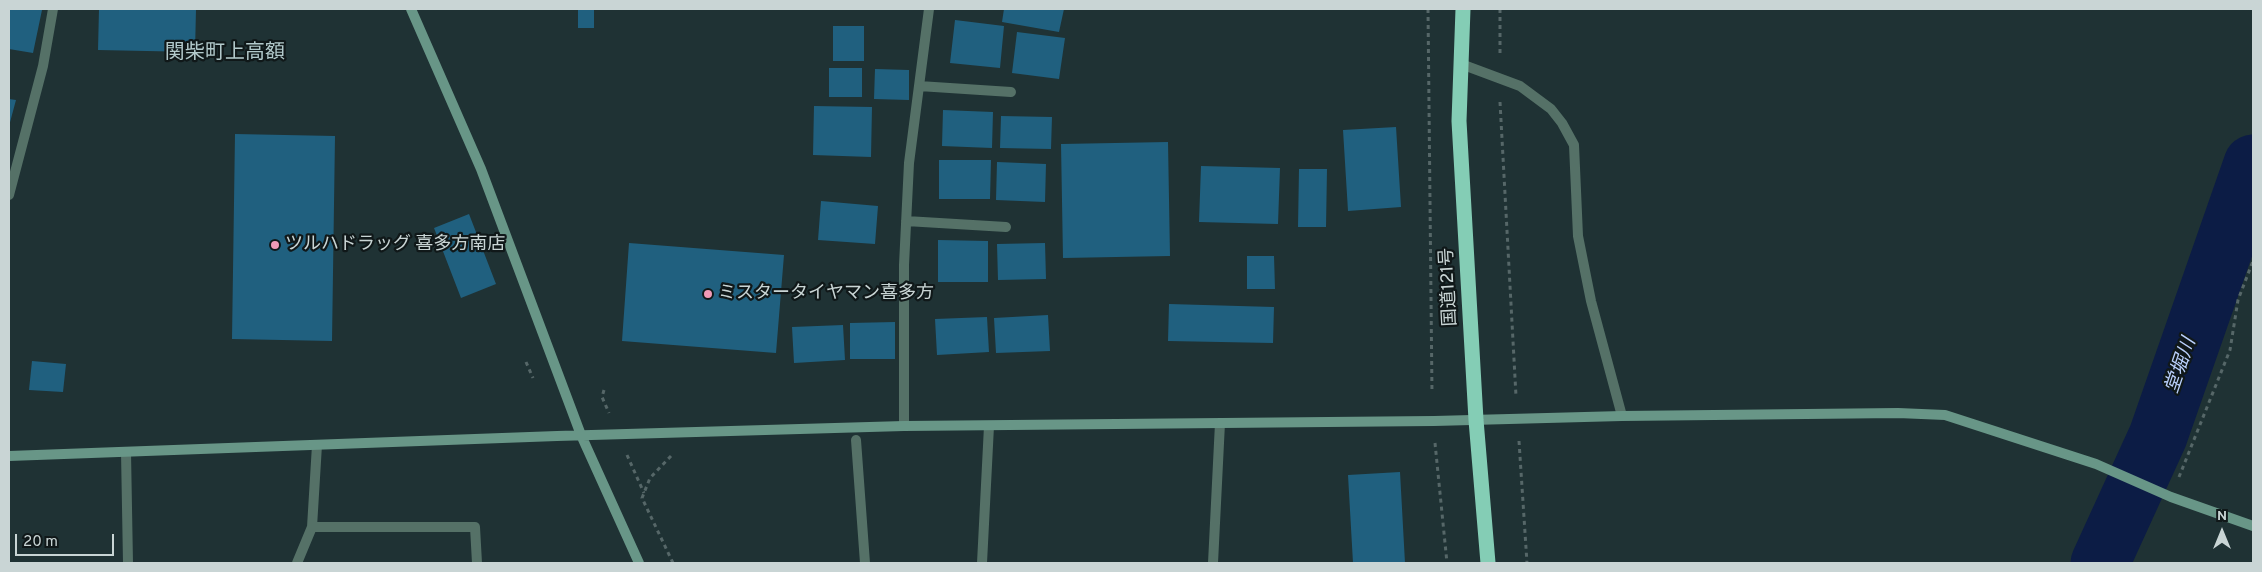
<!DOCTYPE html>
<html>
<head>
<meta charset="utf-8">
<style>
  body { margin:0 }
  #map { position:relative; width:2262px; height:572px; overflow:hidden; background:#1f3234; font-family:Overpass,sans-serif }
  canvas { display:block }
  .frame { position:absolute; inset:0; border:10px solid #c9d5d5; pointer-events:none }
  .north { position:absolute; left:2197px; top:507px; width:50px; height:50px; -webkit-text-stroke:4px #101819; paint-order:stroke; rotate:0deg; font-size:14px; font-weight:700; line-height:20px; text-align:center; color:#c9d5d5 }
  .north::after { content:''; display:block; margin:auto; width:18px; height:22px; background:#c9d5d5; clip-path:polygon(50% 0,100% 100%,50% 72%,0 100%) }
  .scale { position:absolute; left:15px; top:534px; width:99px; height:22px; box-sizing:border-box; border:2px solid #c9d5d5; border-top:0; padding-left:6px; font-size:15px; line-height:18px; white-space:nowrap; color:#c9d5d5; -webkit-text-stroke:4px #101819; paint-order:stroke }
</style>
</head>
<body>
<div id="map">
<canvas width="2262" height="572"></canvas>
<div class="frame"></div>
<div class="north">N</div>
<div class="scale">20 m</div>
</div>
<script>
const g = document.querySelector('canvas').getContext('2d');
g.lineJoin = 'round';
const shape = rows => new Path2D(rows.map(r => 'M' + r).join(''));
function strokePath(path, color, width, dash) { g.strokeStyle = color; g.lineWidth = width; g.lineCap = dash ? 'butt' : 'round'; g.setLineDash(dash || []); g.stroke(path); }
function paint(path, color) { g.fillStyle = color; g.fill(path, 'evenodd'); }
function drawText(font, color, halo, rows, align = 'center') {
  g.font = font + ' Overpass,"Noto Sans JP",sans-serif'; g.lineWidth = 4.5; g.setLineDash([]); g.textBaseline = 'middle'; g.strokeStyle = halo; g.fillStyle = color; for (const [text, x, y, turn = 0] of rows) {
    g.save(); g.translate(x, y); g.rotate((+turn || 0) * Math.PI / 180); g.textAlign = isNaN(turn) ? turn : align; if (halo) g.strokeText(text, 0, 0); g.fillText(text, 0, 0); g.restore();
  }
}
strokePath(shape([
  [2100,563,2158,436,2253,164]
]), '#0c1c45', 59);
paint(shape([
  [9,9,42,10,33,53,9,49],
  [99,9,196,9,195,52,98,50],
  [578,9,594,9,594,28,578,28],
  [1004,9,1064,9,1059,32,1002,22],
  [955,20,1004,26,1000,68,950,63],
  [833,26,864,26,864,61,833,61],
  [1017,32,1065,38,1059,79,1012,73],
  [829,68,862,68,862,97,829,97],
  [875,69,909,70,909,100,874,99],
  [9,99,16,100,9,126],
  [814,106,872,107,871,157,813,155],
  [943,110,993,112,992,148,942,146],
  [1001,116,1052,117,1051,149,1000,148],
  [1396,127,1401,207,1348,211,1343,130],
  [235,134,335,136,332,341,232,339],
  [1168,142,1170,256,1063,258,1061,144],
  [939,160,991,160,990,199,939,199],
  [997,162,1046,164,1045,202,996,200],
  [1201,166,1280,168,1278,224,1199,222],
  [1299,169,1327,169,1326,227,1298,227],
  [821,201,878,206,875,244,818,240],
  [469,214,496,284,461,298,434,228],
  [938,240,988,241,988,282,938,282],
  [629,243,784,255,776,353,622,341],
  [1045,243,1046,279,998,280,997,244],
  [1247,256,1274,256,1275,289,1247,289],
  [1169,304,1274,307,1273,343,1168,341],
  [1048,315,1050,351,996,353,994,318],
  [987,317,989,352,937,355,935,319],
  [895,322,895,359,850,359,850,323],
  [843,325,845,360,794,363,792,327],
  [32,361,66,364,63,392,29,390],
  [1400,472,1405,563,1353,563,1348,475]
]), '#20607f');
strokePath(shape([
  [1428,9,1432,393],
  [1500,9,1500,56],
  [1500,102,1516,396],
  [526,362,533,378],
  [604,390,602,397,609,413],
  [1519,441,1527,563],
  [1435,443,1447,563],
  [627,455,644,493],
  [671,456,650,478,642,498,673,563],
  [2179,477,2230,350,2238,300,2253,261]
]), '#566768', 3, [4, 4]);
strokePath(shape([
  [856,440,865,563],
  [126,452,128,563],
  [312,527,475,527,477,563],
  [297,563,312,527,317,445],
  [982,563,989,426],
  [1213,563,1220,423]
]), '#557167', 10);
strokePath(shape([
  [1461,64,1520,86,1551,109,1562,123,1574,145,1578,236,1591,301,1622,416],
  [919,86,1011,92],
  [9,195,43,66,53,9],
  [906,221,1006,227],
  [904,426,904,265,909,163,929,9]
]), '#557167', 10);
strokePath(shape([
  [411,9,481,169,581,435,639,563],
  [9,456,557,436,904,426,1434,421,1622,416,1898,413,1945,415,2096,464,2171,497,2253,526]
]), '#689687', 10);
strokePath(shape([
  [1463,9,1459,121,1476,420,1488,563]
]), '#84cdb5', 15);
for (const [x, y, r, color] of [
  [275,245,5,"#f09ab7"],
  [708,294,5,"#f09ab7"]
]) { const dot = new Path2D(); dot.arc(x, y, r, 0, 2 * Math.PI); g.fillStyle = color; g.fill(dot); strokePath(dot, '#101819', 2); }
drawText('18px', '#c9d5d5', '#101819', [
  ["ツルハドラッグ 喜多方南店",285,245],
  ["ミスタータイヤマン喜多方",718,294]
], 'left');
drawText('18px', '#c9d5d5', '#101819', [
  ["国道121号",1450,287,-93]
]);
drawText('italic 19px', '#bad0fc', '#101819', [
  ["堂堀川",2182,366,-71]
]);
drawText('20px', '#b2c9cb', '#101819', [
  ["関柴町上高額",225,54]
]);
</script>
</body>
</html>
